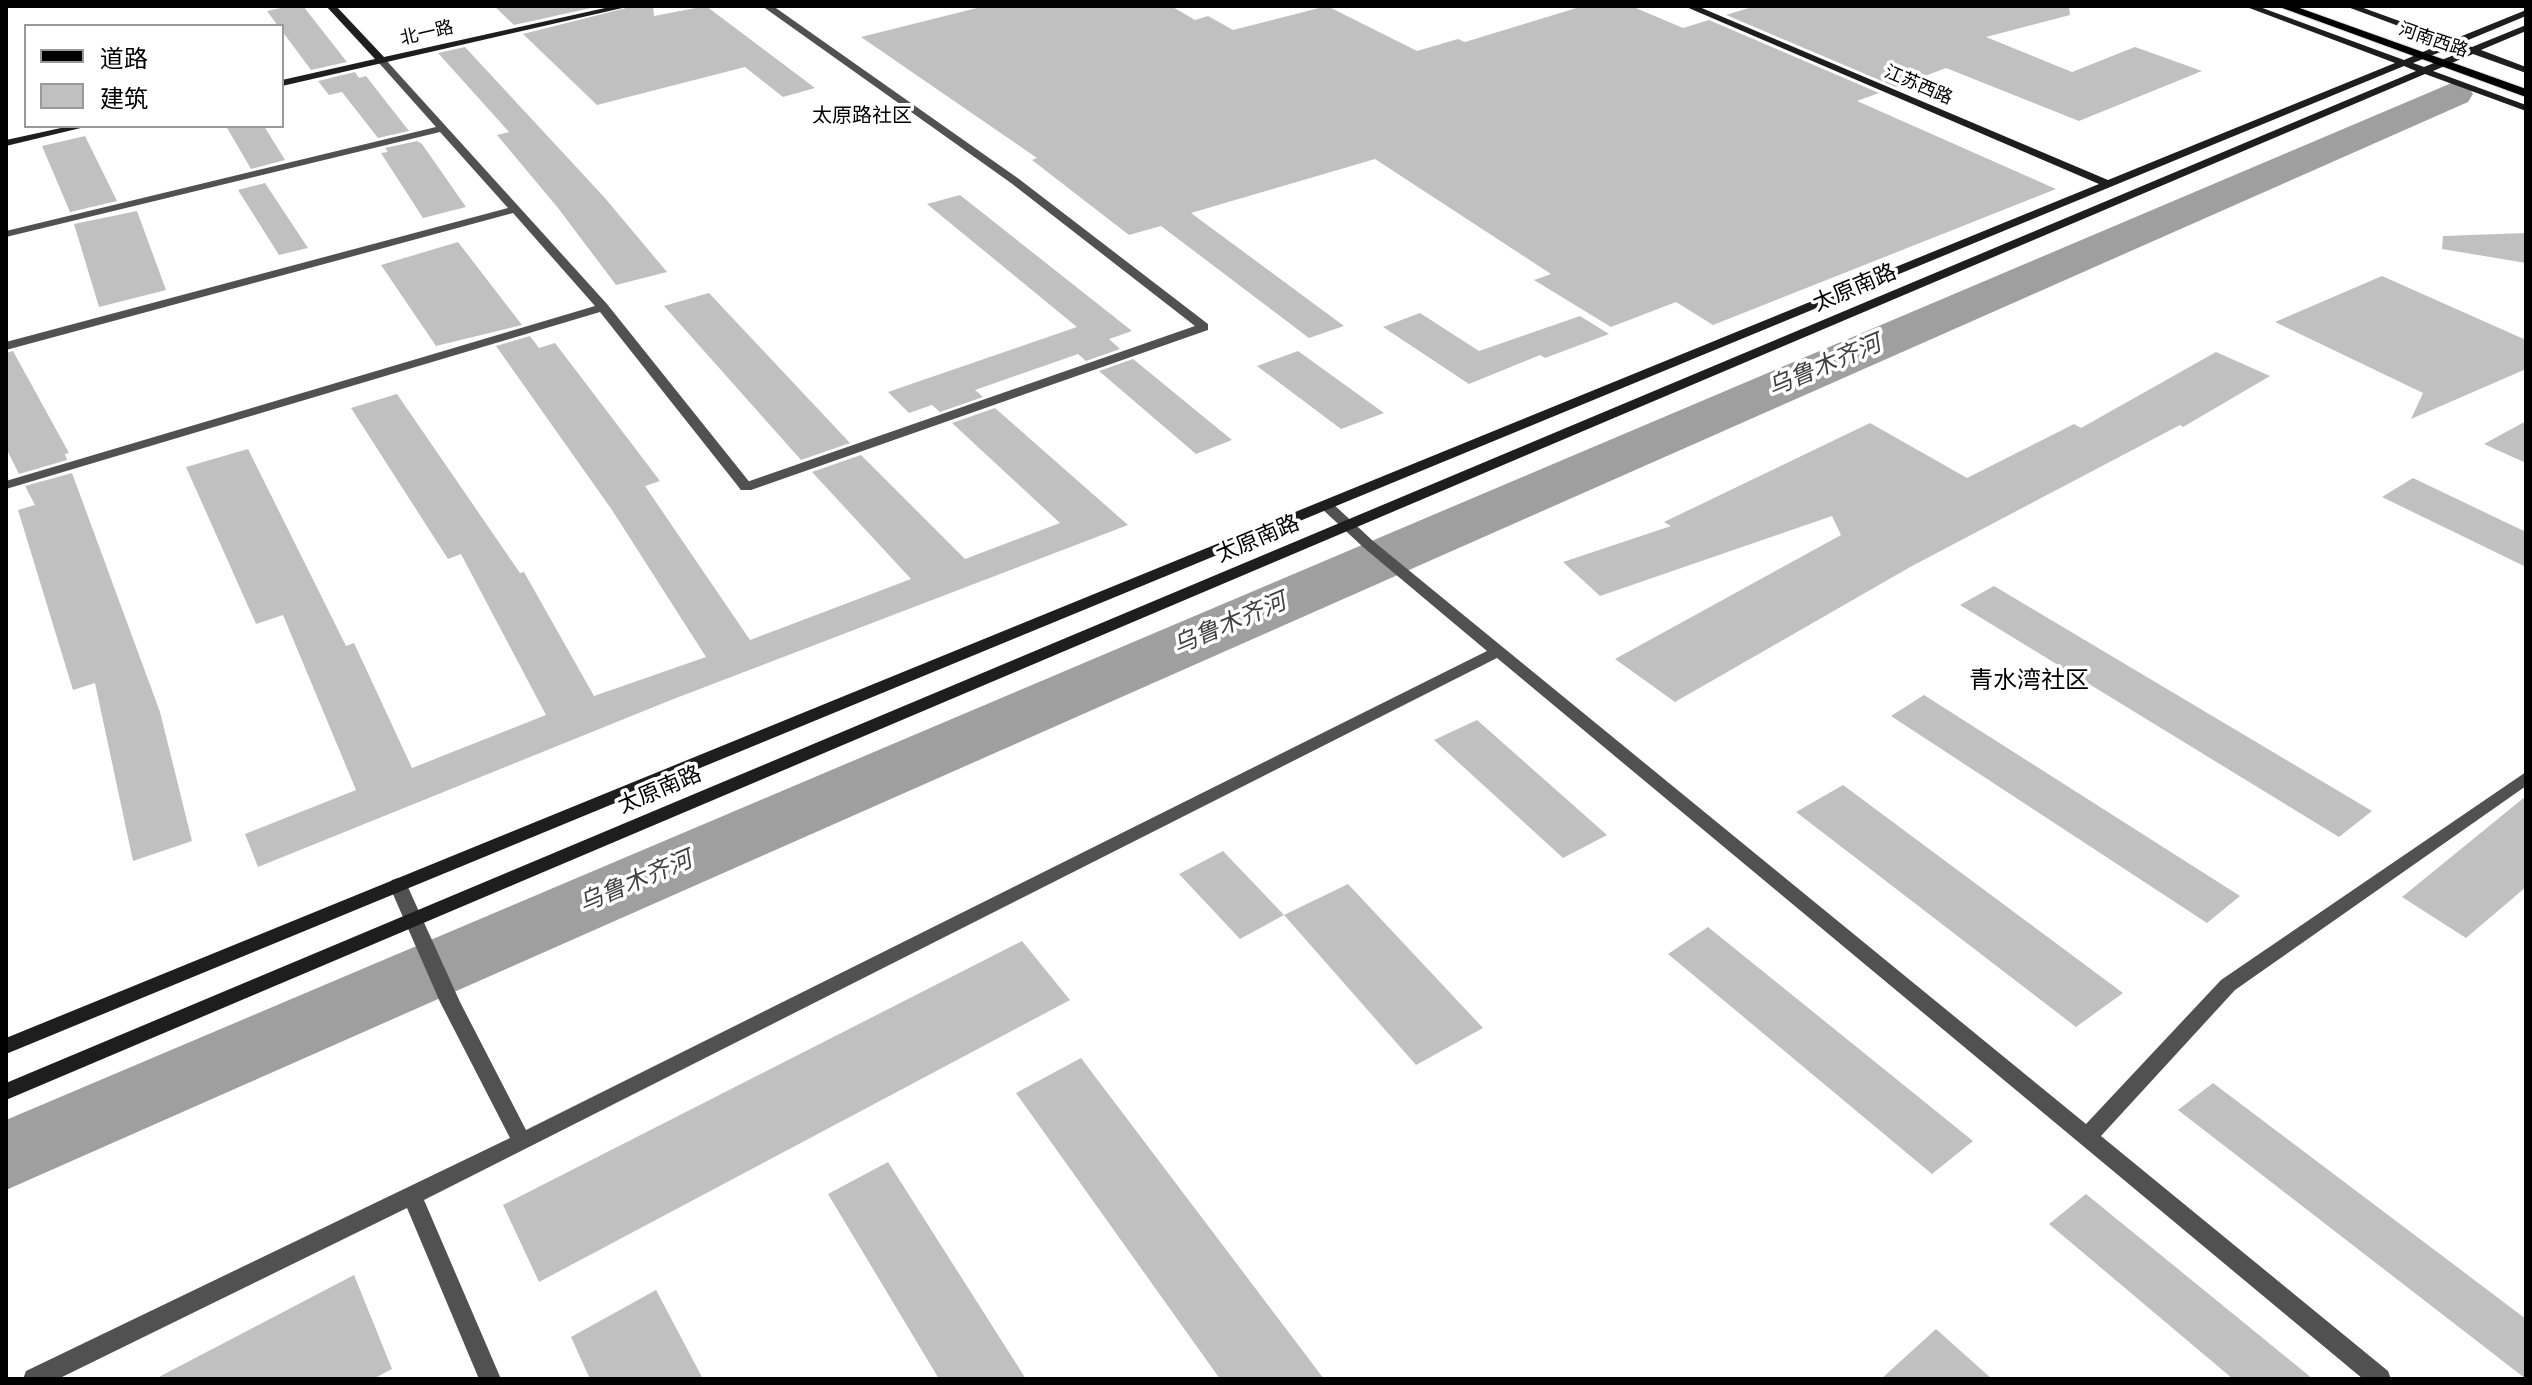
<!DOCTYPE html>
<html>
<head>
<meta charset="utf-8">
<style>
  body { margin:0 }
  #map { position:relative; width:2532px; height:1385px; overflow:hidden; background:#fff; font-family:Roboto,"Noto Sans SC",sans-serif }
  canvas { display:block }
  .frame { position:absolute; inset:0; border:8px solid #000; pointer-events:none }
  .legend { position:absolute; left:24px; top:24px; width:260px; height:104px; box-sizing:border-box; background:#fff; border:2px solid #999; margin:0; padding:10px 14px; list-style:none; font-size:24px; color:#000 }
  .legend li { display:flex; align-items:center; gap:16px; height:40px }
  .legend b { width:40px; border:2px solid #999 }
</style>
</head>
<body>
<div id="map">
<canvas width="2532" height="1385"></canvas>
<div class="frame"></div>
<ul class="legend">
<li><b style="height:10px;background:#000"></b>道路</li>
<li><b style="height:22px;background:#c0c0c0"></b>建筑</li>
</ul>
</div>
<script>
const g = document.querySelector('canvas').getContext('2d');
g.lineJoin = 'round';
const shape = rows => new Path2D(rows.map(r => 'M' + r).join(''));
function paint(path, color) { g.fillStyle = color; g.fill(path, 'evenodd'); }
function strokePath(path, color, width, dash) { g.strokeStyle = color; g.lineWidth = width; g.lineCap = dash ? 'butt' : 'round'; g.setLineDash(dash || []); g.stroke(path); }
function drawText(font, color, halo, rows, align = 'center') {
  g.font = font + ' Roboto,"Noto Sans SC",sans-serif'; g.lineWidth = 7; g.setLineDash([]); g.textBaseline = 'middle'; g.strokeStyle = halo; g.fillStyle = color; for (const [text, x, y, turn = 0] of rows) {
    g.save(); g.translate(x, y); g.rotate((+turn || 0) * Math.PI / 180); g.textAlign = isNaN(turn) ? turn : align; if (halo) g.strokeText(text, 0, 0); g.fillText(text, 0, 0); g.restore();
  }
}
paint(shape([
  [2454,82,2468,86,2473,94,2468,102,6,1190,6,1120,2454,82]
]), '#9f9f9f');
paint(shape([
  [290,6,303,6,347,62,311,70,282,31,282,26,278,26,267,11],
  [494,6,600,6,514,25],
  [634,6,653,6,654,16,706,6,815,88,783,97,745,67,597,105,523,34],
  [985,6,1171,6,1195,20,1208,16,1233,30,1327,6,1417,51,1458,39,1465,42,1583,6,1631,6,1683,28,1709,20,1879,93,1857,101,2056,189,1713,325,1676,302,1611,327,1534,280,1551,274,1375,159,1191,213,1344,326,1309,338,1161,226,1129,235,1032,160,1037,158,861,37],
  [1755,6,2069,6,2070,15,1986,37,2072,72,2135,47,2202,71,2079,121,1946,68,1896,87,1726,15],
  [465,47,604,197,667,272,616,285,558,208,497,135,509,132,438,53],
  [355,72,359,78,366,76,409,131,378,138,342,92,329,95,318,81],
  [226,126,264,126,285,160,251,169],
  [85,136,117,201,70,212,42,146],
  [417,141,422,144,466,207,423,218,381,153,388,152,385,148],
  [265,183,308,248,279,255,238,190],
  [960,195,1132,331,1109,339,1120,349,1086,361,1078,354,975,390,983,397,940,412,932,405,909,413,888,392,1077,327,927,204],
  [137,211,166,290,99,307,74,224],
  [2526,233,2526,263,2442,249,2443,236],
  [458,242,522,325,436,346,381,265],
  [2382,276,2526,340,2526,369,2411,419,2423,393,2275,322],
  [709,293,850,443,801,460,664,306],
  [1420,313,1479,351,1580,316,1609,334,1545,358,1540,355,1469,384,1383,327],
  [530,336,539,348,555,343,660,481,645,486,750,640,911,579,812,472,861,455,965,559,1060,523,952,423,995,408,1128,525,671,700,258,867,245,834,356,790,283,615,256,624,186,467,248,449,346,646,354,643,412,768,546,715,461,554,448,559,351,408,397,394,520,573,524,572,594,696,706,657,612,510,496,346],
  [13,351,69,453,65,454,67,460,19,474,6,448,6,353],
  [1298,351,1384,413,1341,429,1257,366],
  [2216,352,2270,376,2183,427,2180,425,1912,566,1675,702,1615,659,1841,535,1832,516,1600,596,1563,562,1671,526,1664,522,1870,423,1967,478,2074,424,2081,428],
  [1133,359,1232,440,1196,454,1099,371],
  [2526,421,2526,463,2484,444],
  [72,473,160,712,192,841,133,861,95,683,73,690,18,510,35,505,25,486],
  [2413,478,2526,532,2526,567,2382,497],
  [1994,586,2372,811,2339,837,1960,605],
  [1924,695,2240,896,2207,923,1891,716],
  [1477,720,1607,835,1563,858,1434,740],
  [1843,785,2123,993,2076,1027,1796,812],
  [2526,796,2526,887,2466,938,2402,897],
  [1223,851,1284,915,1240,939,1179,874],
  [1348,884,1483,1028,1416,1065,1284,915],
  [1708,927,1973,1141,1932,1174,1668,954],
  [1022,941,1070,1000,539,1282,503,1205],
  [1081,1058,1324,1379,1220,1379,1016,1093],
  [2213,1083,2526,1319,2526,1379,2178,1110],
  [888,1162,1026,1379,939,1379,828,1194],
  [2086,1194,2313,1379,2233,1379,2049,1224],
  [354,1275,392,1369,373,1379,155,1379],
  [656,1290,703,1379,590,1379,571,1337],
  [1936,1329,1992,1379,1881,1379]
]), '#c0c0c0');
const primary = shape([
  [2277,6,2294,6,2526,89,2526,97,2277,6]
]);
strokePath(primary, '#dbdbdb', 2);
paint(shape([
  [379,59,385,59,607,304,751,484,753,487,751,490,741,490,600,312,6,489,6,481,595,306,513,213,6,350,6,342,508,208,440,132,6,237,6,231,436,127,379,63,379,59]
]), '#515151');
paint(shape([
  [762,6,773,6,1019,179,1208,324,1208,330,751,490,741,490,739,487,741,484,1195,326,1011,183,762,6],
  [1326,501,1331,502,1373,541,2086,1124,2221,980,2526,772,2526,786,2235,990,2101,1136,2388,1371,2391,1379,2363,1379,1497,658,424,1200,501,1379,479,1379,407,1208,58,1379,23,1379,26,1371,510,1138,440,1002,389,885,392,880,398,878,404,880,407,885,460,1002,526,1130,1487,651,1363,547,1321,508,1319,505,1326,501]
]), '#515151');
paint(shape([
  [326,6,336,6,384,57,614,6,631,6,282,86,282,80,375,59,326,6],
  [1684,6,1697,6,2108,180,2395,63,2244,6,2257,6,2404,60,2444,43,2345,6,2358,6,2452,40,2526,10,2526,16,2461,43,2472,47,2526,25,2526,31,2481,50,2526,67,2526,73,2473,54,2433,71,2526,105,2526,111,2425,74,6,1100,6,1083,2416,71,2404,66,6,1054,6,1038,2099,184,1684,6],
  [2453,47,2464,51,2424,67,2413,63,2453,47],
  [70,126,89,126,6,146,6,140,70,126]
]), '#1e1e1e');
paint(primary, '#000');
drawText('18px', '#000', '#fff', [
  ["北一路",427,34,-13],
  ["河南西路",2433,41,19],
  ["江苏西路",1918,86,23]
]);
drawText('20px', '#000', '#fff', [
  ["太原路社区",862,117]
]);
drawText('22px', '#000', '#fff', [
  ["太原南路",1855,289,-23],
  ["太原南路",1258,540,-23],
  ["太原南路",660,791,-23]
]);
drawText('italic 24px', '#404040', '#fff', [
  ["乌鲁木齐河",1825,367,-23],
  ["乌鲁木齐河",1230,625,-23],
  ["乌鲁木齐河",636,883,-23]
]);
drawText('24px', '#000', '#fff', [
  ["青水湾社区",2029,682]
]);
</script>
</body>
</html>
